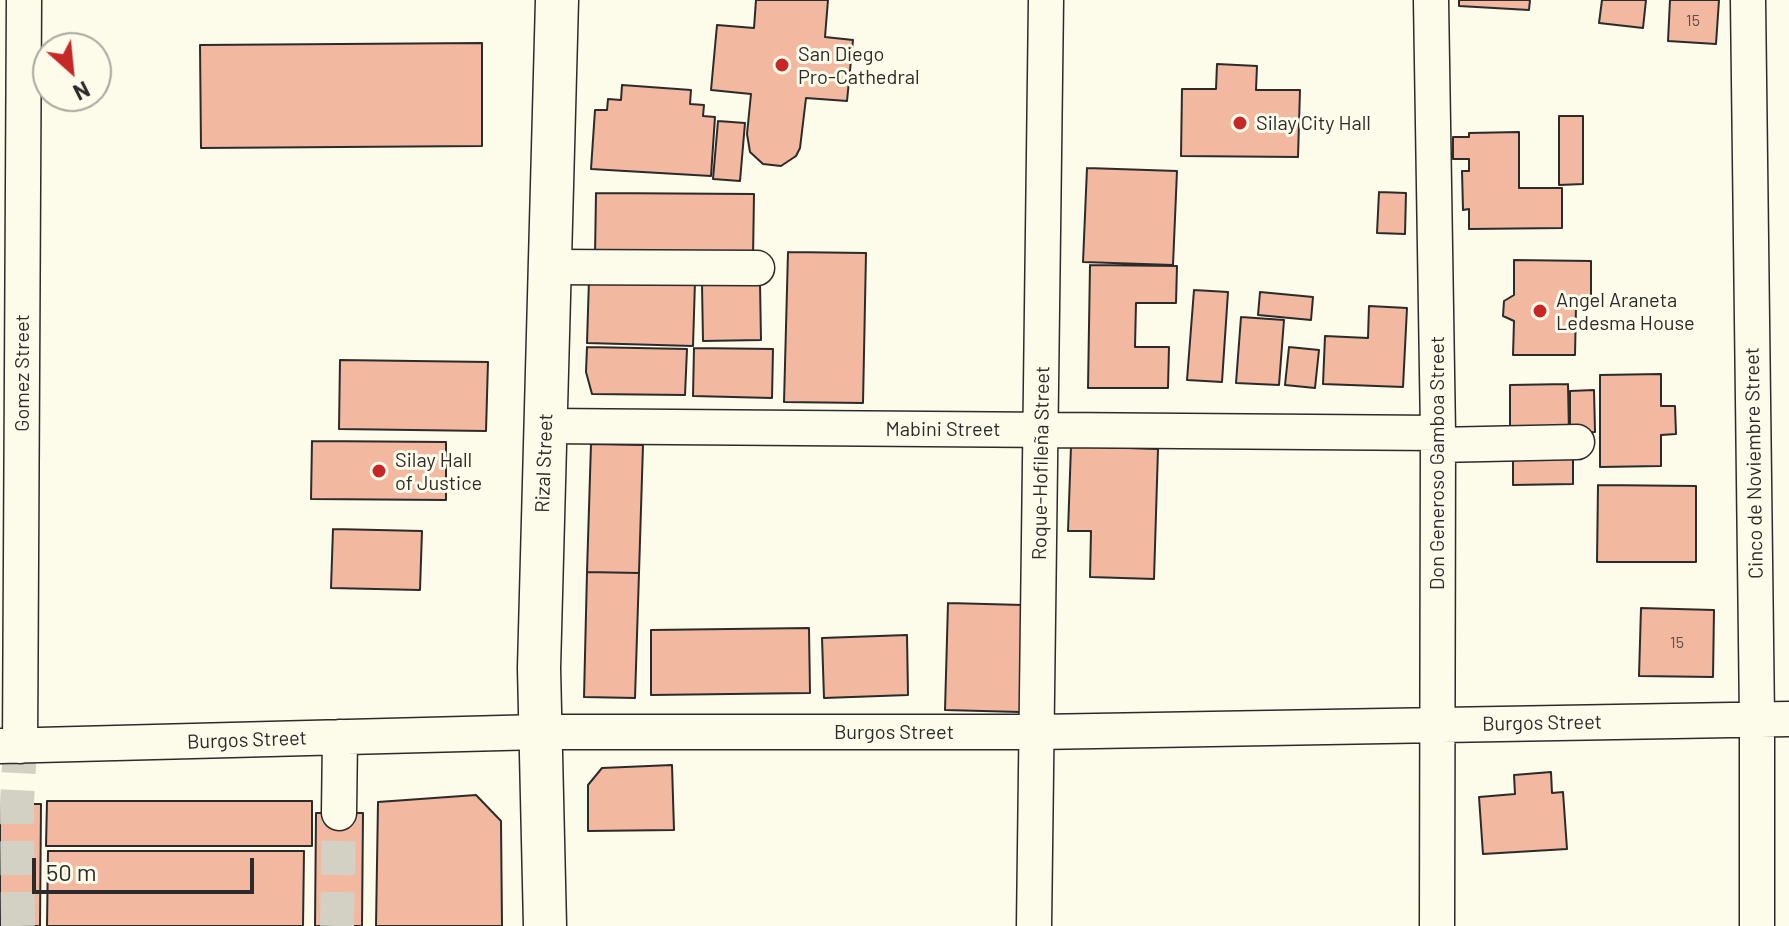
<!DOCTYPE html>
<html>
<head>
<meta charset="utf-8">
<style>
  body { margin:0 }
  #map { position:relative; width:1789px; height:926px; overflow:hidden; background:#fdfbea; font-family:Barlow,sans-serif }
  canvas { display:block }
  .north { position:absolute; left:32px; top:32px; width:80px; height:80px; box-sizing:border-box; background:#fdfbea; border:2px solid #a9a89e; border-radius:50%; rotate:153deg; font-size:22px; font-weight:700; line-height:32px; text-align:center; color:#2b2b2b }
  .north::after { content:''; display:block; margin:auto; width:28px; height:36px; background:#c62828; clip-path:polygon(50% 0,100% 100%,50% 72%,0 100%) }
  .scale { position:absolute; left:32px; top:858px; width:222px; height:36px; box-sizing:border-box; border:4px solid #2b2b2b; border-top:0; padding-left:10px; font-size:24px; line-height:28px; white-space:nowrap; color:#2b2b2b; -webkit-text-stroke:6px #fdfbea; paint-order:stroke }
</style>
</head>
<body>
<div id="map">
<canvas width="1789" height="926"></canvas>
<div class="north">N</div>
<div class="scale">50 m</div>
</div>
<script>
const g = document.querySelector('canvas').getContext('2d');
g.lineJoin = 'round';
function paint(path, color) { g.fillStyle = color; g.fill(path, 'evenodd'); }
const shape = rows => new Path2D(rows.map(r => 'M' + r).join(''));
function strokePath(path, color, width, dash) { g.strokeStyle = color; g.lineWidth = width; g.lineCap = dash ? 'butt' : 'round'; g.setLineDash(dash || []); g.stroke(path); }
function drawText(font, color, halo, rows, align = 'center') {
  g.font = font + ' Barlow,sans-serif'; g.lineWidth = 6; g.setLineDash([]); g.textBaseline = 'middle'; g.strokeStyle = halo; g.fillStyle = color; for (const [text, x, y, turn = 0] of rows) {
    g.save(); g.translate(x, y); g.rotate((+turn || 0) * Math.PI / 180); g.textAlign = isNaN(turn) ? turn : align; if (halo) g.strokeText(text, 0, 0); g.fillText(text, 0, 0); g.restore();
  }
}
const building = shape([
  [756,0,828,0,825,37,853,40,847,101,806,98,800,148,796,156,781,166,763,164,750,152,747,134,751,94,711,90,717,25,754,28,756,0],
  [1459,0,1530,0,1529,10,1459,6,1459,0],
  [1602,0,1646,0,1643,28,1599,23,1602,0],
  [1670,0,1719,0,1716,44,1668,41,1670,0],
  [482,43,482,146,201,148,200,45,482,43],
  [1217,64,1257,66,1256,90,1300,90,1298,157,1181,156,1182,89,1216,89,1217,64],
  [622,85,691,90,690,104,704,105,703,116,715,117,711,176,591,169,595,110,607,110,608,99,621,100,622,85],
  [1559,116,1583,116,1583,184,1559,185,1559,116],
  [718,121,745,123,740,181,713,179,718,121],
  [1519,132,1519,188,1562,188,1562,228,1469,229,1469,209,1463,210,1462,171,1469,171,1469,159,1453,159,1453,137,1469,137,1469,133,1519,132],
  [1087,168,1177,171,1173,265,1083,262,1087,168],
  [1379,192,1406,193,1405,234,1377,233,1379,192],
  [596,193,754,194,753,258,595,256,596,193],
  [788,252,866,253,863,403,784,402,788,252],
  [1514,260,1591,261,1591,306,1576,306,1575,355,1513,355,1514,321,1503,316,1504,301,1514,295,1514,260],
  [1090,265,1177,266,1176,303,1136,303,1135,347,1169,347,1168,388,1088,388,1090,265],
  [589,279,695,281,693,346,587,343,589,279],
  [760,283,761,340,703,341,702,285,760,283],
  [1194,290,1228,292,1222,382,1187,380,1194,290],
  [1260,292,1313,297,1311,320,1258,315,1260,292],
  [1369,306,1407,308,1403,387,1323,384,1325,336,1368,338,1369,306],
  [1241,317,1284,320,1279,385,1236,383,1241,317],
  [587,347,687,349,685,395,592,394,586,372,587,347],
  [1289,347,1319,350,1315,388,1285,385,1289,347],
  [694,348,773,349,772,398,693,396,694,348],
  [340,360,488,362,486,431,339,429,340,360],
  [1661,374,1661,406,1675,406,1676,434,1661,435,1661,466,1600,467,1600,375,1661,374],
  [1568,384,1569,434,1510,435,1510,385,1568,384],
  [1594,390,1595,432,1570,433,1570,391,1594,390],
  [312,441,446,442,446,500,311,499,312,441],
  [591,444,643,445,639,573,587,572,591,444],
  [1071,446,1158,449,1154,579,1090,577,1091,531,1068,531,1071,446],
  [1573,454,1573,484,1513,485,1513,456,1573,454],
  [1598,485,1696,486,1696,562,1597,562,1598,485],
  [333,529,422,531,420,590,331,588,333,529],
  [587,572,639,573,635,698,584,697,587,572],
  [948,603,1023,605,1020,712,945,710,948,603],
  [1641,608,1714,610,1713,677,1639,676,1641,608],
  [809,628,810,693,651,695,651,630,809,628],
  [907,635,908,695,824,698,822,638,907,635],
  [672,765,674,830,588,831,588,785,602,768,672,765],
  [1551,772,1552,793,1563,792,1567,849,1483,854,1479,797,1515,794,1514,775,1551,772],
  [476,795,501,821,502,926,376,926,378,802,476,795],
  [47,801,312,801,312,846,46,846,47,801],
  [0,804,41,804,40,926,0,926,0,804],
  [316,813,363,813,362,926,315,926,316,813],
  [48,851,304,851,303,926,47,926,48,851]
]);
paint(building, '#f2b8a0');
strokePath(building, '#2b2b2b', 2);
strokePath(shape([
  [18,926,17,804,20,746],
  [337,926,339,813]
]), '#d3d1c4', 34, [34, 17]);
const minor = shape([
  [1431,0,1438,433,1437,926],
  [1748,0,1757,719,1757,926],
  [549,267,757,268],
  [545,426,1438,433],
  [1437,445,1577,442],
  [0,746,540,732,1038,732,1789,719],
  [20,746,24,0],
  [339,813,340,737],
  [1034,926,1046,0]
]);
const major = shape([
  [545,926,539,668,557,0]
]);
strokePath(minor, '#2b2b2b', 37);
strokePath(major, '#2b2b2b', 45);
strokePath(minor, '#fdfbea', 34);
strokePath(major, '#fdfbea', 42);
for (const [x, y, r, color] of [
  [782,65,8,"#c62828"],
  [1240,123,8,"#c62828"],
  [1540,311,8,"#c62828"],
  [379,471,8,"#c62828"]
]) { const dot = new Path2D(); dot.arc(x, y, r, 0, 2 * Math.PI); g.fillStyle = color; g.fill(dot); strokePath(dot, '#fdfbea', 3); }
drawText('16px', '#5d4e48', null, [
  ["15",1693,21],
  ["15",1677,643]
]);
drawText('20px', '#2b2b2b', '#fdfbea', [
  ["San Diego",798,54],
  ["Pro-Cathedral",798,77],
  ["Silay City Hall",1256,123],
  ["Angel Araneta",1556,300],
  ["Ledesma House",1556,323],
  ["Silay Hall",395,460],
  ["of Justice",395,483]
], 'left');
drawText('20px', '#2b2b2b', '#fdfbea', [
  ["Gomez Street",22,373,-90],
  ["Mabini Street",943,429],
  ["Rizal Street",544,463,-88],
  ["Roque-Hofileña Street",1041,463,-89],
  ["Don Generoso Gamboa Street",1437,463,-90],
  ["Cinco de Noviembre Street",1754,463,-91],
  ["Burgos Street",1542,723,-1],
  ["Burgos Street",894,732],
  ["Burgos Street",247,740,-2]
]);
</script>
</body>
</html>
